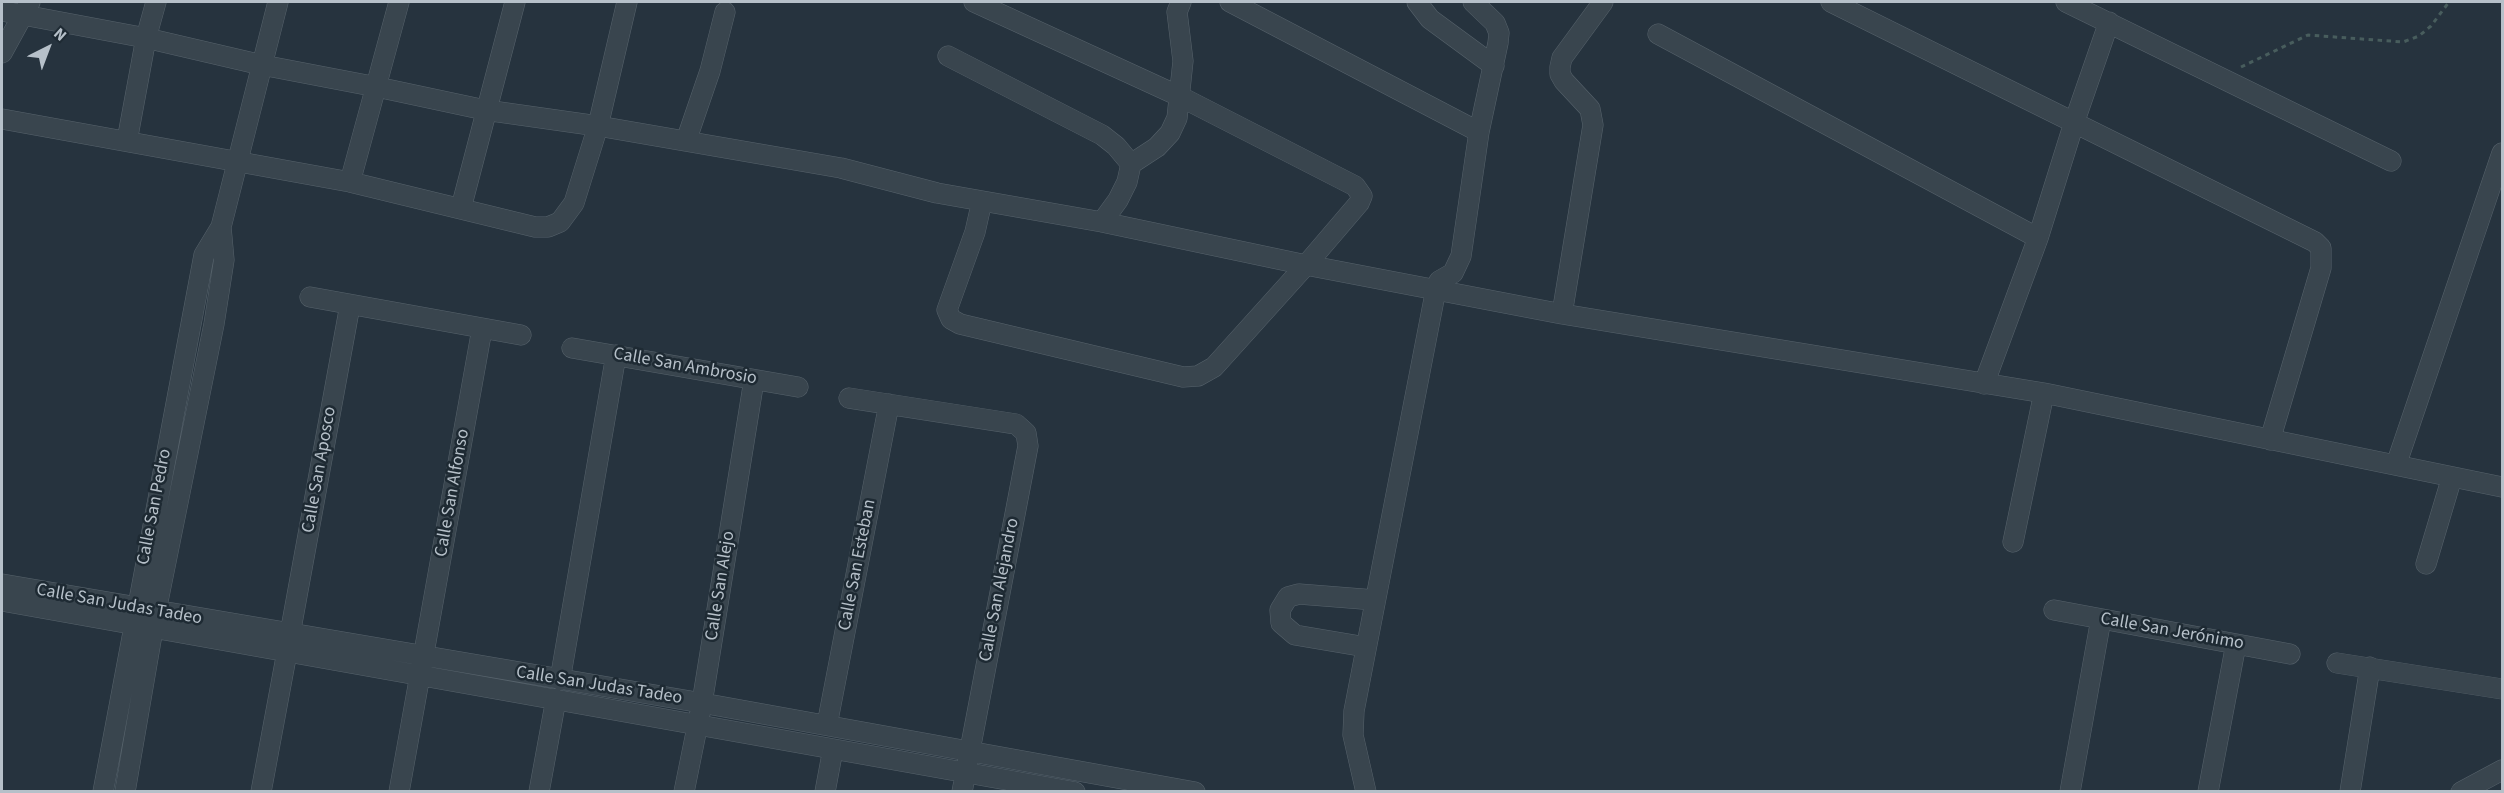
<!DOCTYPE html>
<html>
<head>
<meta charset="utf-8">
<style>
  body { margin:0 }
  #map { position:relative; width:2504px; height:793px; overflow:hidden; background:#26333e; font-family:"Source Sans 3",sans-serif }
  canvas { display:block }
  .frame { position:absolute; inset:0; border:3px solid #b6c0c9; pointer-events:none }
  .north { position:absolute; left:18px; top:18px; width:60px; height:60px; -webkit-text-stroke:4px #1e2a33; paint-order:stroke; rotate:42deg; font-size:16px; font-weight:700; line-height:24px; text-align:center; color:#b6c0c9 }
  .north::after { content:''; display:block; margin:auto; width:21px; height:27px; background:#b6c0c9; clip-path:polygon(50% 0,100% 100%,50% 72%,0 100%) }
</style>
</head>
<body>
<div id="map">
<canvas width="2504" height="793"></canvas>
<div class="frame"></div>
<div class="north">N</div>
</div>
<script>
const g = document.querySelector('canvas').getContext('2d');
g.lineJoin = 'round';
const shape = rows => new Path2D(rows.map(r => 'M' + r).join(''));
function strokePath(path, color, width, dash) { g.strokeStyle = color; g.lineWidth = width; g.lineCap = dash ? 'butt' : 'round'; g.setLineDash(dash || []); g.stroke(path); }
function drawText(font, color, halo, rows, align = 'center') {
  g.font = font + ' "Source Sans 3",sans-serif'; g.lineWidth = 5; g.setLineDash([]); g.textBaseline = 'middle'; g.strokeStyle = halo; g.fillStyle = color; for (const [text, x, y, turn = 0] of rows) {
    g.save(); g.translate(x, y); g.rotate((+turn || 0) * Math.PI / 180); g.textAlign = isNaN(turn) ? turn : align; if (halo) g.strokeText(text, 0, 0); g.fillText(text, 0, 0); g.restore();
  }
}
const minor = shape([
  [974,2,1181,97,1355,186,1362,196,1359,203,1306,265,1214,367,1198,376,1183,377,960,324,951,319,947,310,975,232,982,201],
  [1230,2,1479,132],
  [1417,2,1430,19,1494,66],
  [1831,2,2315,242,2321,248,2321,268,2270,440],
  [2066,2,2391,161],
  [2,11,146,38,262,65,377,87,485,110,598,126,841,168,937,193,1102,222,1306,265,1562,314,2044,393,2502,487],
  [1658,34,2038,238],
  [2,53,30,2],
  [948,56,1102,135,1116,146,1131,164,1157,147,1170,133,1177,118,1183,61,1177,12,1181,2],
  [2,119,350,182,535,227,548,227,560,222,574,203,598,126,627,2],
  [127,141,146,38,156,2],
  [686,141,710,71,725,12],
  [350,182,399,2],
  [461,208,515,2],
  [1102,222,1118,200,1127,182,1131,164],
  [310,297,521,335],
  [1562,314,1593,125,1590,109,1564,81,1560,74,1560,67,1562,58,1603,2],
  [572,348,798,387],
  [1984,384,2038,238,2074,123,2109,22],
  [849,398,1016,424,1026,433,1028,446,962,792],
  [2396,465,2502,153],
  [2013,542,2044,393],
  [2426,564,2452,477],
  [2,584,702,703,1195,792],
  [2,601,1075,792],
  [2054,610,2290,654],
  [290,634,350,305],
  [1366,647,1295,635,1281,623,1280,610,1288,597,1299,594,1375,600],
  [2337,663,2502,689],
  [560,680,616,355],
  [827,725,889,404],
  [103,792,204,255,221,227,278,2],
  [125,792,156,611,214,324,224,260,221,227],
  [261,792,287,652],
  [399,792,482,329],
  [539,792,556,699],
  [684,792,702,703,754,380],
  [825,792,833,749],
  [1366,792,1353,735,1354,711,1436,289,1439,281,1453,273,1461,256,1479,132,1498,43,1499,33,1495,23,1473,2],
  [2070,792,2101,619],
  [2208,792,2236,644],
  [2350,792,2370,667],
  [2461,792,2502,770]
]);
strokePath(minor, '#57636c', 21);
strokePath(shape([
  [2241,67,2308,35,2403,42,2419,36,2431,26,2449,2]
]), '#485d5d', 3, [4.5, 4.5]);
strokePath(minor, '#39454e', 20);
drawText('18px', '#b6c0c9', '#1e2a33', [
  ["Calle San Ambrosio",685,367,10],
  ["Calle San Aposco",320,470,-80],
  ["Calle San Alfonso",453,493,-80],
  ["Calle San Pedro",155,507,-79],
  ["Calle San Esteban",858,565,-79],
  ["Calle San Alejo",721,586,-81],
  ["Calle San Alejandro",1000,590,-79],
  ["Calle San Judas Tadeo",119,605,10],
  ["Calle San Jerónimo",2172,632,10],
  ["Calle San Judas Tadeo",599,686,9]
]);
</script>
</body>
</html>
